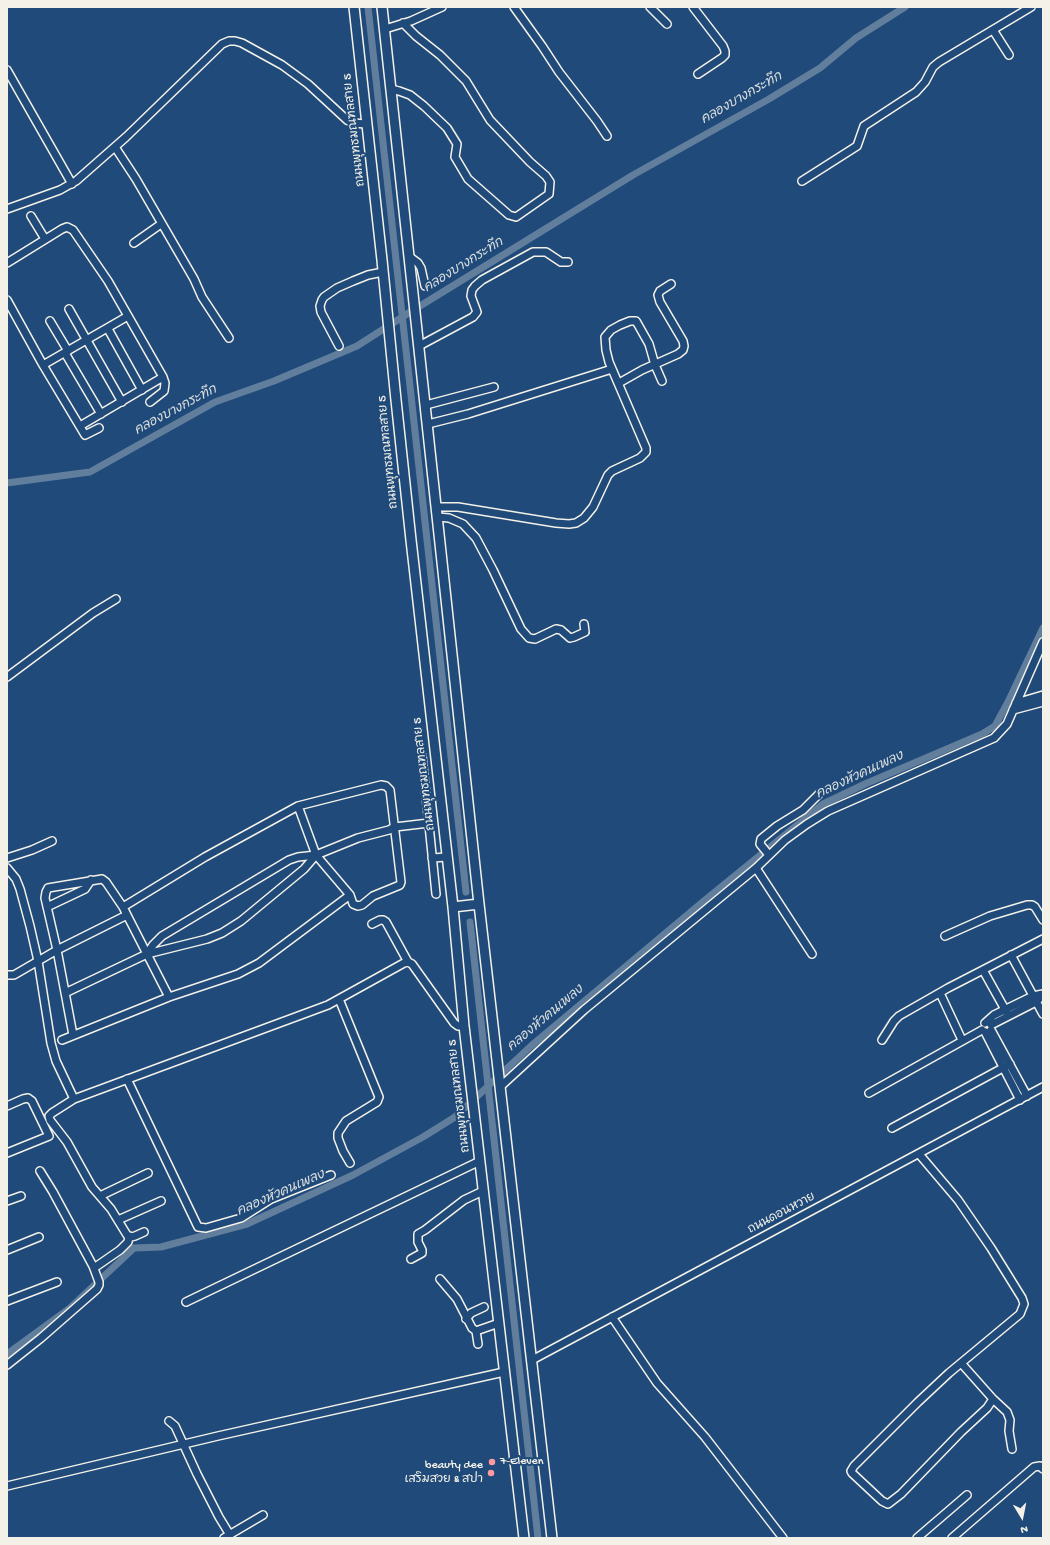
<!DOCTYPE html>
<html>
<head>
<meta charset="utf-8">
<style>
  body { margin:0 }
  #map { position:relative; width:1050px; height:1545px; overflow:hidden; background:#1f4a7a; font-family:"Gochi Hand",sans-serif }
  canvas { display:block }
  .frame { position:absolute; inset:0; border:8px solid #f4f1e8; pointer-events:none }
  .north { position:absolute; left:1002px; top:1497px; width:40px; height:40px; -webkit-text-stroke:3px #1f4a7a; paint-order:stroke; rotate:170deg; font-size:11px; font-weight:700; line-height:16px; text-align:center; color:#f4f1e8 }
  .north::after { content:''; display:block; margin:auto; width:14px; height:18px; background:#f4f1e8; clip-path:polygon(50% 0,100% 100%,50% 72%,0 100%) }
</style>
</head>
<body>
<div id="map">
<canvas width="1050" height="1545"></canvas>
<div class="frame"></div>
<div class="north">N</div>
</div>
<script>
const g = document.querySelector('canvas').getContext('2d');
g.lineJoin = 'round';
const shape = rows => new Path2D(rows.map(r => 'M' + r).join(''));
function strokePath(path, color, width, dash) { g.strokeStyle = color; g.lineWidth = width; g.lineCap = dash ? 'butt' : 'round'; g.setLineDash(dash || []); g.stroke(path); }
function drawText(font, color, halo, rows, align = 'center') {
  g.font = font + ' "Gochi Hand","Playpen Sans Thai",sans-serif'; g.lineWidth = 4; g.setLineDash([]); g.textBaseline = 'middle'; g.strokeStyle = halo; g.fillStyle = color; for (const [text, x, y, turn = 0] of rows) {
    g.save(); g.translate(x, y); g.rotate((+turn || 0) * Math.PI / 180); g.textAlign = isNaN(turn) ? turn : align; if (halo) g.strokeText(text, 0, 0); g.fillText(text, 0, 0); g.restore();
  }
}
strokePath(shape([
  [368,7,466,892],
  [7,483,90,472,215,402,274,381,357,346,407,314,633,175,769,99,820,68,856,38,905,7],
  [470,922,538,1538],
  [7,1354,70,1308,134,1248,161,1247,247,1224,353,1175,423,1137,455,1117,531,1046,704,901,823,804,865,784,982,734,995,726,1008,702,1043,628]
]), '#627e9d', 7);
const minor = shape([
  [514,7,542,46,559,72,597,121,607,136],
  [650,7,667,24],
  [693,7,723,46,725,51,725,55,722,58,698,74],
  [385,29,411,21,442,7],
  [993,30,1009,55],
  [7,70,72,184],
  [391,89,399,91,410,95,424,106,447,128,457,144,455,157,468,179,509,215,516,217,549,194,550,182,546,176,530,162,490,120,466,81,440,55,416,36,403,23],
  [115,147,136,179,194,279,202,297,229,338],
  [802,181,857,146,864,126,916,92,925,82,933,67,939,62,1031,7],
  [7,209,60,190,76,181,126,137,222,44,229,41,235,41,242,43,282,65,308,84,347,120,353,123,366,124],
  [31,216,45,239],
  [134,243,161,224],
  [410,257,418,263,421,268,425,286],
  [7,263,62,229,67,227,73,230,108,281,163,377,80,426],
  [7,300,43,365,85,435,99,428],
  [69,309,122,402],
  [50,321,68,351],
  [108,329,142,390],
  [339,346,321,312,320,306,322,300,324,297,337,288,353,281,368,275,383,272],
  [419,346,473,317,477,312,471,296,472,290,475,286,482,280,533,252,546,252,561,262,568,262],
  [65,353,101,414],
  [43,365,128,316],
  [619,383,642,370,678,354,683,350,684,346,683,341,660,302,658,295,660,291,671,284],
  [150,402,164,391,165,383,163,377],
  [426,405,494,387],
  [428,424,468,414,612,369],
  [437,507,458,507,556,523,569,524,576,523,584,518,593,507,608,475,612,471,640,458,646,452,646,448,609,362,606,350,605,337,611,330,620,325,630,321,636,321,649,344,655,365,662,381],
  [438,517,449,518,463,524,476,538,493,570,521,629,529,638,535,639,556,629,561,630,570,638,574,637,585,632,584,624],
  [7,677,93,613,116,599],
  [1016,703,1043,695],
  [1013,710,1043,702],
  [422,756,436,894],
  [769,855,760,844,761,839,777,826,803,810,819,794],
  [7,858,32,850,52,841],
  [432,858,447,857],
  [7,868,16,879,20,889,30,926,38,961,51,1043,56,1061,74,1099],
  [756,868,812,954],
  [47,907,85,889,91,880],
  [127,915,123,907,205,857,298,806,381,785,386,786,390,790,401,882,400,885,373,896,362,905,358,906,353,904,350,895,316,855,298,806],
  [372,924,380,920,383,920,386,922,408,962],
  [945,936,990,916,1027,905,1032,905,1035,907,1043,920],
  [147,954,153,945,162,936,289,860,298,857,316,855,358,838,389,830,395,827,429,823],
  [1011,955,1043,1014],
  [983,970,1007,1013],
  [7,975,14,975,57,950,127,915,169,997],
  [65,993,147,954,207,939,222,933,241,921,304,869,316,855],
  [940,993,962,1040],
  [339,999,379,1097,377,1102,346,1121,338,1133,338,1138,343,1151,350,1163],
  [985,1023,994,1015,1033,996,1043,994],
  [991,1025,1036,1002,1039,999],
  [991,1030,1027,1096],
  [985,1032,1020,1100],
  [73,1035,57,950,45,898,46,892,48,888,102,879,106,882,123,907],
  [62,1040,169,997,238,974,259,963,350,895],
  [882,1040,894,1021,899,1016,948,988,1043,939],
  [127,1079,198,1227,206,1228,241,1218,271,1199,331,1175],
  [501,1086,584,1010,756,868,785,840,807,824,828,811,994,738,1007,724,1043,642],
  [869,1093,982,1030],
  [7,1106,23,1099,28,1098,32,1101,49,1136,7,1153],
  [892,1128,1010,1064],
  [919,1154,958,1200,991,1248,1022,1298,1024,1304,1020,1314,949,1373,918,1402,854,1466,851,1471,852,1473,882,1501,888,1504,901,1494,961,1432,987,1408,993,1399,961,1363],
  [100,1196,148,1173],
  [7,1201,21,1196],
  [118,1220,161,1201],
  [144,1232,135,1236,131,1237,127,1235,111,1209,92,1187,67,1142,50,1120,49,1116,52,1113,74,1099,328,1005,404,963,408,962,412,964,454,1023,458,1026,464,1026],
  [7,1250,39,1237],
  [411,1259,422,1253,422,1250,418,1242,418,1234,425,1230,464,1200,483,1191],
  [94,1268,120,1250,128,1242,129,1236],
  [440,1279,457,1299,472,1328,476,1331,499,1323],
  [7,1301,57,1282],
  [186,1302,480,1161],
  [612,1317,657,1383,705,1437,783,1538],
  [466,1319,471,1313,484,1307],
  [476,1331,478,1344],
  [532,1360,1043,1087],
  [7,1365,41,1338,97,1289,99,1285,99,1282,93,1266,53,1192,40,1171],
  [993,1399,1007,1412,1010,1420,1009,1431,1012,1449],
  [169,1421,175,1426,197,1474,219,1517,230,1535],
  [7,1486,218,1436,504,1372],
  [224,1538,263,1515],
  [917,1538,967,1495],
  [952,1538,1034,1467,1040,1466,1043,1469]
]);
const secondary = shape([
  [354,7,382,260,396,400,411,540,453,907,464,1026,524,1538],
  [382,7,479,904,552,1538],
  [453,907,479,904]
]);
strokePath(minor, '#f4f1e8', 10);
strokePath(secondary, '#f4f1e8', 12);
strokePath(minor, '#1f4a7a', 7);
strokePath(secondary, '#1f4a7a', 9);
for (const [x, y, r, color] of [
  [492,1462,4,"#ff9aa2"],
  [491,1473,4,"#ff9aa2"]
]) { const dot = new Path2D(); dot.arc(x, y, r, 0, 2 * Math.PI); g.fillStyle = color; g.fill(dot); strokePath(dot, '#1f4a7a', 1.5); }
drawText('12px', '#f4f1e8', '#1f4a7a', [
  ["ถนนพุทธมณฑลสาย 5",355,130,-97],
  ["ถนนพุทธมณฑลสาย 5",389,452,-96],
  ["ถนนพุทธมณฑลสาย 5",425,774,-97],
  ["ถนนพุทธมณฑลสาย 5",460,1096,-97],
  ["ถนนดอนหวาย",782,1214,-28]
]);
drawText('12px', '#f4f1e8', '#1f4a7a', [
  ["7-Eleven",500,1462],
  ["beauty dee",483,1466,"right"],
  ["เสริมสวย & สปา",483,1480,"right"]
], 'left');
drawText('italic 13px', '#dee0dd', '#1f4a7a', [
  ["คลองบางกระทึก",742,99,-30],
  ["คลองบางกระทึก",464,266,-32],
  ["คลองบางกระทึก",176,411,-28],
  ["คลองหัวคนเพลง",860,776,-25],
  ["คลองหัวคนเพลง",546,1019,-40],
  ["คลองหัวคนเพลง",281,1194,-24]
]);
</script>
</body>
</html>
